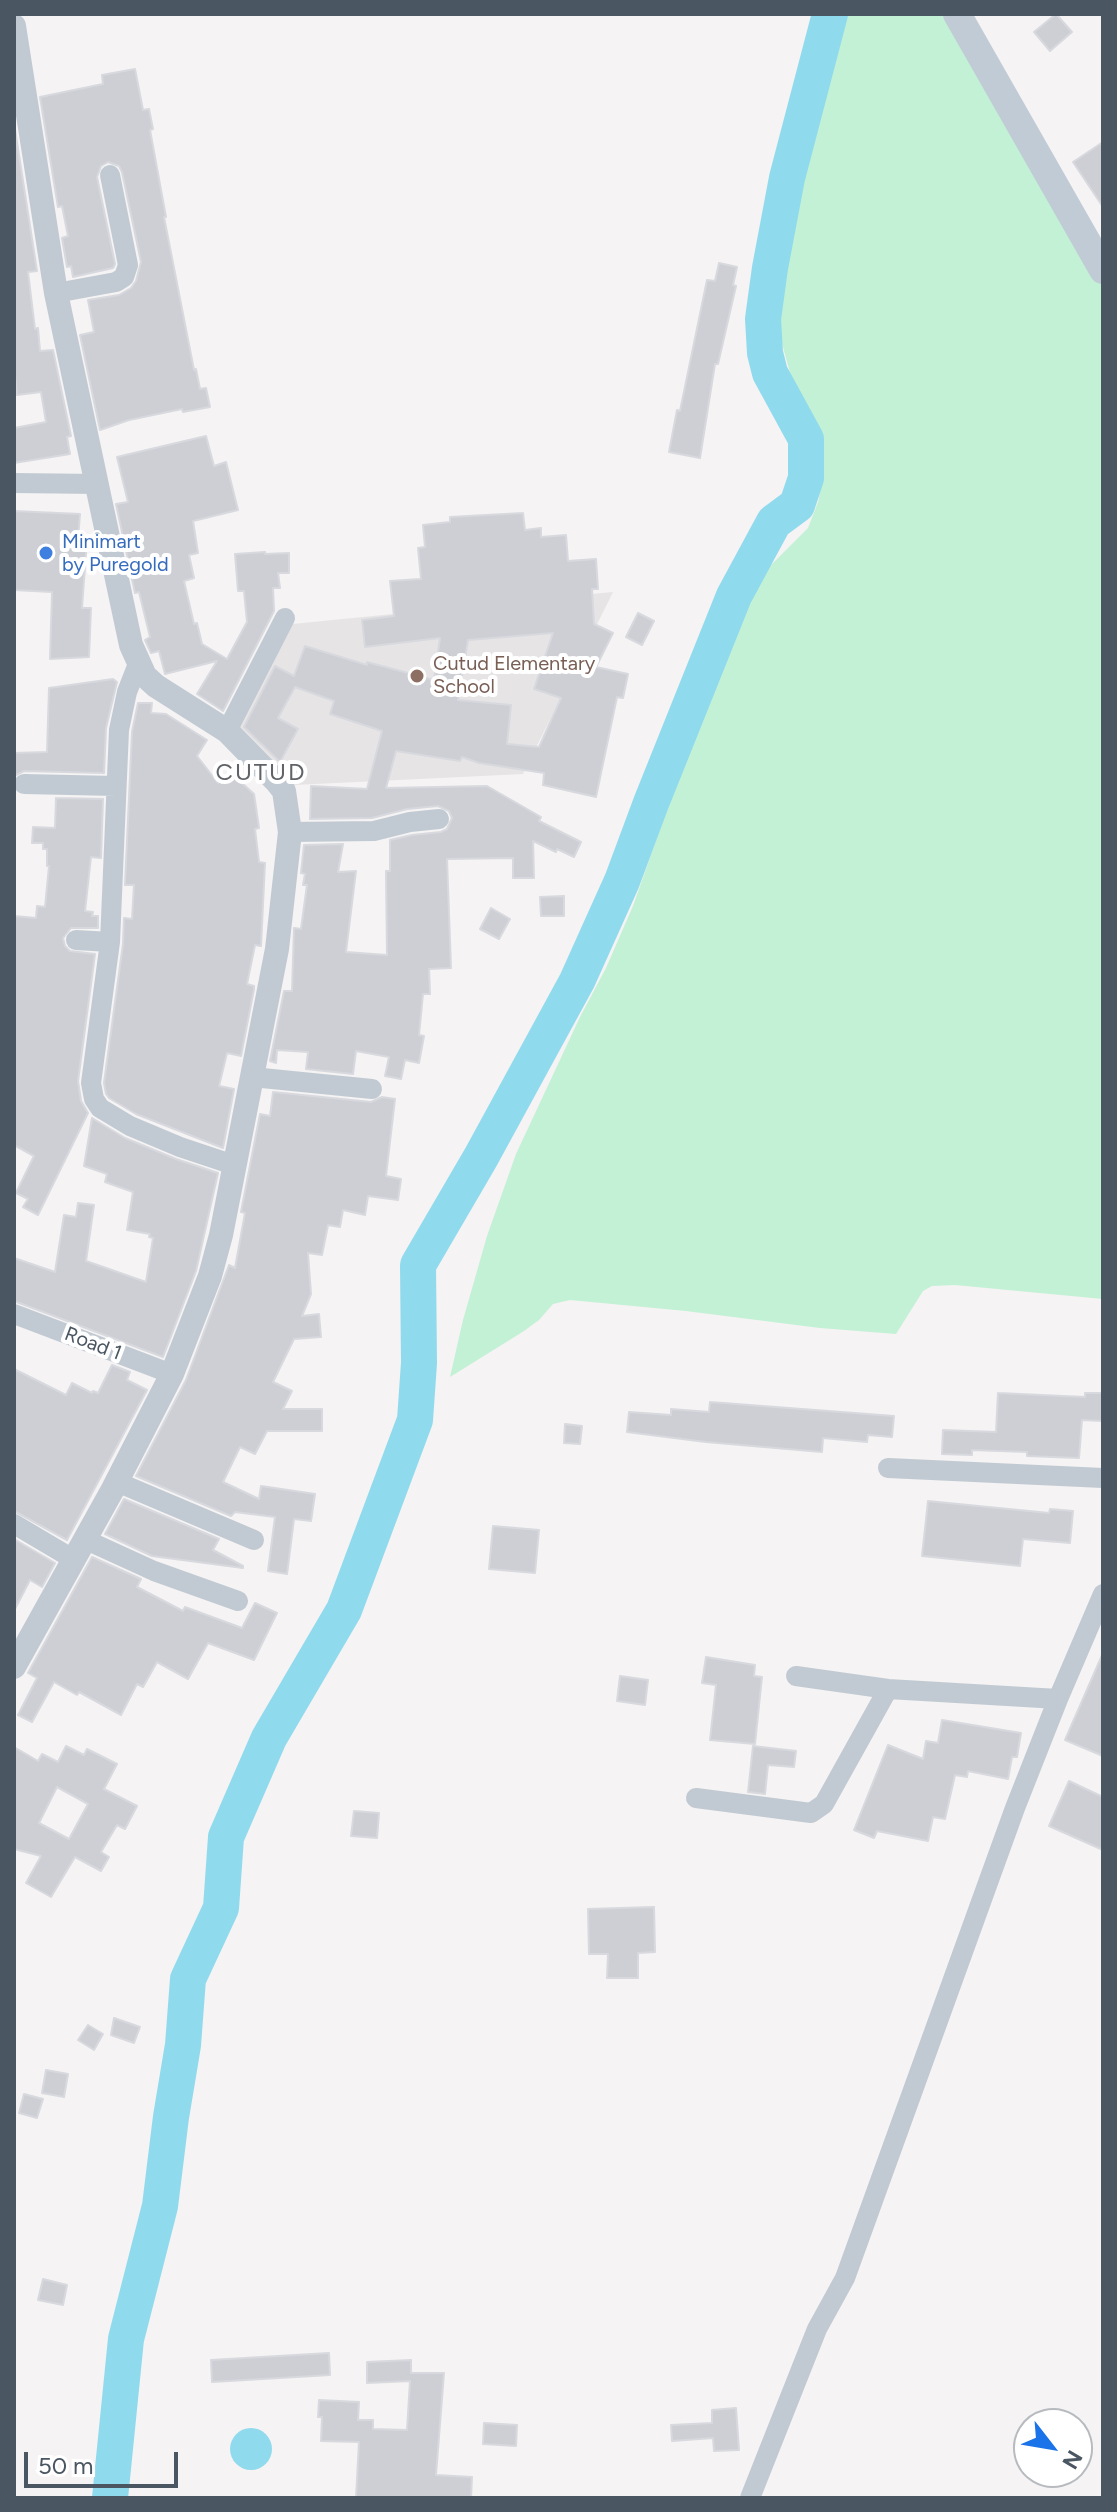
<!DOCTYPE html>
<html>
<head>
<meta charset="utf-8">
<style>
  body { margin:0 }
  #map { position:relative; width:1117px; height:2512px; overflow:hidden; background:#f5f3f3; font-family:Figtree,sans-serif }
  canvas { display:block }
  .frame { position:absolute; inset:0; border:16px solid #4a5661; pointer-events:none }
  .north { position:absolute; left:1013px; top:2408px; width:80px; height:80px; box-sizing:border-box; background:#fff; border:2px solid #b7bbc0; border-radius:50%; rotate:121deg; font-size:22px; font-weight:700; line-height:32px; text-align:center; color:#4a5661 }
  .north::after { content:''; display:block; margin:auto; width:28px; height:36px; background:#1a73e8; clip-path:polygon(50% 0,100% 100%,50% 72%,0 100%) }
  .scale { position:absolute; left:24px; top:2452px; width:154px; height:36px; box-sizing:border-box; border:4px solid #4a5661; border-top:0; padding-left:10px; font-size:24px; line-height:28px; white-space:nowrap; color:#4a5661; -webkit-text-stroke:6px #fff; paint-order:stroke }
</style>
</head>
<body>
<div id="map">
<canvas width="1117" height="2512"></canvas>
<div class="frame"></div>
<div class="north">N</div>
<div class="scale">50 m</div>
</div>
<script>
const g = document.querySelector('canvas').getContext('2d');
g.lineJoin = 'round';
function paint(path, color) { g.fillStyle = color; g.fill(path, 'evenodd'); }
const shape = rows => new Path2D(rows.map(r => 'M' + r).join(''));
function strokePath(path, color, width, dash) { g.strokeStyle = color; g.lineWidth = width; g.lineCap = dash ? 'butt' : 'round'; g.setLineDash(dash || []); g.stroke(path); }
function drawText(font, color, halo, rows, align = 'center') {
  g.font = font + ' Figtree,sans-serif'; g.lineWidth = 8; g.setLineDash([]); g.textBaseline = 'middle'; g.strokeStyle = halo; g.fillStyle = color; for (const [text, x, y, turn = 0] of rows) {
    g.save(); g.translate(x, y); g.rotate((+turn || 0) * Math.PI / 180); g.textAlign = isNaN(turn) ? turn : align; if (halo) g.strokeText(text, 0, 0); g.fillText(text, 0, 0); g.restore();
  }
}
paint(shape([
  [613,592,523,774,294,785,231,727,293,624]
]), '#e6e4e5');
paint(shape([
  [844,14,945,14,1103,284,1103,1299,955,1285,932,1286,923,1291,896,1334,820,1328,686,1311,570,1300,553,1304,539,1320,524,1331,450,1377,463,1320,487,1236,516,1154,580,1017,606,968,633,906,734,618,754,582,808,528,818,502,824,472,816,430,794,387,778,329,777,284,790,215]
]), '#c3f1d5');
paint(shape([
  '230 2449a21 21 0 1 1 42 0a21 21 0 1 1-42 0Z'
]), '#90daee');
strokePath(shape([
  [110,2498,126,2339,160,2206,171,2117,183,2045,188,1979,221,1908,226,1837,269,1738,344,1610,415,1420,419,1363,418,1265,481,1157,577,981,622,881,651,803,734,596,774,522,797,505,806,478,806,439,770,373,765,353,763,319,770,268,787,178,830,14]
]), '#90daee', 36);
const building = shape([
  [1056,14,1072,32,1050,51,1034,32,1056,14],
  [135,69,143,110,149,109,153,129,150,130,166,217,164,217,194,370,196,369,200,389,206,388,210,407,183,412,182,409,129,420,100,430,80,335,94,332,88,300,119,295,131,288,136,281,141,262,122,172,119,166,108,162,101,166,97,177,115,264,113,268,73,277,71,266,67,267,62,238,68,236,62,206,58,207,40,97,103,84,102,75,135,69],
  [14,123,37,271,28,272,35,329,38,328,40,351,53,350,71,436,67,437,70,454,14,463,14,428,46,422,41,392,17,395,14,364,14,123],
  [1103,142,1103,207,1073,162,1103,142],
  [719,263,737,267,733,285,736,286,718,364,715,364,700,458,669,452,677,410,680,411,707,280,715,281,719,263],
  [206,436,214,466,226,462,238,510,193,521,198,553,189,555,194,578,184,581,194,624,197,623,202,644,227,659,247,622,244,591,238,591,235,554,265,552,265,554,289,553,289,573,278,573,280,588,273,588,274,611,223,711,197,694,217,661,165,674,159,651,151,653,145,640,150,637,139,592,135,593,116,504,128,502,117,457,206,436],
  [14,511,80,514,78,539,87,539,82,608,91,608,89,657,50,659,52,592,14,590,14,511],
  [523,513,525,530,541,528,541,537,566,535,568,561,596,559,598,589,592,589,594,624,613,633,596,667,628,674,623,698,617,697,596,797,543,785,544,773,479,763,462,757,460,761,396,751,386,788,487,786,541,817,539,821,581,842,574,857,557,849,556,852,533,841,534,878,513,878,513,858,447,859,451,968,429,969,430,994,423,994,419,1035,424,1036,419,1063,405,1060,401,1079,385,1076,389,1057,356,1051,353,1074,306,1069,308,1052,277,1050,276,1063,270,1061,284,991,292,991,294,928,301,929,307,885,303,885,305,874,301,873,304,845,343,844,338,872,356,871,346,952,387,955,386,871,390,871,390,840,412,835,441,832,447,829,452,818,449,811,438,806,407,809,372,818,310,819,311,786,367,789,382,731,330,714,334,701,295,687,278,718,298,729,280,762,244,727,275,666,294,676,305,646,367,665,367,662,434,680,440,638,365,647,362,620,394,616,390,581,421,579,418,548,425,547,423,525,450,522,450,517,523,513],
  [553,633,534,689,561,698,539,747,507,744,511,705,458,700,468,640,553,633],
  [638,613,654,621,642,645,626,637,638,613],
  [113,679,117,682,106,728,104,773,24,771,14,776,14,753,47,752,49,688,113,679],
  [138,703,152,703,151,713,166,714,207,740,197,756,218,783,230,772,254,794,259,828,255,829,259,862,265,863,261,946,255,945,247,984,254,986,254,989,241,1056,227,1053,219,1086,234,1089,223,1148,136,1114,109,1098,106,1094,104,1083,123,944,124,918,132,919,134,885,125,885,132,732,138,703],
  [56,798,103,799,101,858,91,857,85,911,93,912,92,916,98,916,98,928,71,928,63,938,65,946,70,951,95,954,78,1081,81,1101,88,1113,38,1215,23,1207,28,1199,16,1193,34,1156,14,1145,14,916,36,918,37,906,45,907,49,866,47,866,47,849,43,849,43,843,32,843,33,827,55,828,56,798],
  [564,896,564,916,541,916,540,897,564,896],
  [491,908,510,919,499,939,480,929,491,908],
  [273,1092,371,1102,382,1097,395,1099,386,1176,401,1179,398,1200,368,1196,365,1215,343,1210,340,1227,328,1225,322,1255,308,1253,311,1294,302,1316,319,1314,321,1337,294,1339,273,1382,292,1391,283,1409,322,1409,322,1431,267,1431,255,1454,240,1447,223,1482,259,1499,261,1486,315,1494,311,1521,294,1519,287,1574,268,1571,275,1517,235,1512,231,1516,136,1476,186,1380,229,1265,235,1268,245,1213,241,1212,260,1114,270,1116,273,1092],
  [92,1118,125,1138,176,1159,218,1173,196,1271,163,1357,14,1301,14,1258,55,1272,64,1215,76,1217,78,1203,94,1205,86,1261,146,1282,153,1238,149,1237,150,1234,127,1230,133,1192,105,1182,107,1174,84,1166,92,1118],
  [112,1365,130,1372,127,1380,147,1390,67,1540,14,1511,14,1369,66,1395,72,1383,92,1393,93,1391,98,1393,112,1365],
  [998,1393,1085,1397,1085,1393,1103,1393,1103,1421,1082,1420,1079,1458,1027,1456,1027,1452,972,1450,972,1455,942,1454,943,1430,996,1432,998,1393],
  [710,1402,894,1416,892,1437,868,1435,867,1442,823,1438,822,1452,706,1442,627,1432,629,1412,671,1415,671,1409,709,1412,710,1402],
  [565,1424,582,1426,580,1444,564,1443,565,1424],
  [124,1499,219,1539,213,1550,243,1566,243,1568,152,1556,105,1534,124,1499],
  [928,1501,1049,1513,1050,1509,1073,1511,1070,1543,1023,1539,1020,1566,922,1556,928,1501],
  [493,1526,539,1530,535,1573,489,1569,493,1526],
  [14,1539,55,1563,42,1587,30,1580,14,1611,14,1539],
  [92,1557,141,1579,137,1587,183,1611,185,1607,242,1628,255,1603,277,1613,254,1660,208,1643,188,1679,157,1662,143,1687,137,1684,121,1715,79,1692,77,1695,54,1682,32,1722,18,1715,37,1678,28,1673,92,1557],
  [1103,1653,1103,1756,1065,1740,1103,1653],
  [706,1657,755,1665,754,1676,762,1677,755,1744,710,1740,716,1685,702,1683,706,1657],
  [620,1676,648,1680,645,1705,617,1701,620,1676],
  [942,1720,1021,1733,1017,1757,1012,1757,1008,1779,968,1771,967,1777,955,1775,945,1819,933,1817,928,1841,877,1831,874,1838,854,1830,888,1745,923,1759,926,1741,938,1743,942,1720],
  [66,1746,84,1755,87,1749,117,1764,104,1789,137,1806,125,1829,117,1825,101,1852,109,1857,101,1871,75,1857,51,1897,26,1883,41,1856,14,1849,14,1747,38,1761,42,1754,58,1762,66,1746],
  [57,1787,88,1804,69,1839,39,1823,57,1787],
  [753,1746,796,1751,794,1767,768,1765,765,1794,748,1792,753,1746],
  [1069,1781,1103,1797,1103,1850,1049,1826,1069,1781],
  [354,1811,379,1813,377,1838,351,1836,354,1811],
  [654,1907,655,1952,638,1953,638,1978,607,1978,608,1954,589,1954,588,1909,654,1907],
  [114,2018,140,2027,134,2043,111,2035,114,2018],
  [88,2025,103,2034,94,2050,78,2040,88,2025],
  [46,2070,68,2074,64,2097,42,2093,46,2070],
  [24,2094,43,2099,37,2118,19,2113,24,2094],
  [43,2279,67,2285,63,2305,38,2300,43,2279],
  [329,2353,330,2375,212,2382,211,2360,329,2353],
  [411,2360,411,2373,444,2373,436,2475,472,2477,471,2498,356,2498,359,2442,321,2441,322,2417,318,2417,319,2400,359,2402,358,2420,373,2420,373,2429,407,2430,410,2381,367,2383,367,2362,411,2360],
  [736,2408,739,2450,714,2451,713,2438,672,2441,671,2425,712,2423,712,2410,736,2408],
  [484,2423,517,2425,516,2446,483,2444,484,2423]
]);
paint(building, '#cdcfd5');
strokePath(building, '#d7d9de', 2);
strokePath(shape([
  [56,293,116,282,124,277,128,265,110,175],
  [14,483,98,484],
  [138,664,127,692,119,730,110,942,91,1083,94,1099,100,1108,130,1126,180,1147,234,1165],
  [227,731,285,618],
  [24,784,116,786],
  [290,832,374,831,410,822,439,819],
  [76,940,110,942],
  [252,1077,372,1089],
  [14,1314,172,1374],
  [888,1468,1103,1478],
  [117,1482,254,1540],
  [14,1524,73,1559],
  [84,1539,154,1571,238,1601],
  [796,1676,888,1689,1058,1699],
  [696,1798,811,1813,824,1804,888,1689],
  [750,2498,817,2329,845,2278,1015,1808,1058,1699,1103,1594]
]), '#c1cad2', 20);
strokePath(shape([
  [14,26,56,293,131,645,145,676,156,686,227,731,276,781,284,791,290,832,277,949,221,1235,210,1276,172,1374,113,1489,14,1667]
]), '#c1cad2', 24);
strokePath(shape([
  [957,14,1103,270]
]), '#c1cbd6', 28);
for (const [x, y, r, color] of [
  [46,553,8,"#3f7fe0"],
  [417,676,8,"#8d6e63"]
]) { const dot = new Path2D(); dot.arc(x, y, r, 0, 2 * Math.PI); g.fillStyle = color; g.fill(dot); strokePath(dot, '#fff', 3); }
drawText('20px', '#366cbe', '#fff', [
  ["Minimart",62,542],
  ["by Puregold",62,565]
], 'left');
drawText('20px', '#785e54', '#fff', [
  ["Cutud Elementary",433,664],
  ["School",433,687]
], 'left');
drawText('20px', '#4a5661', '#fff', [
  ["Road 1",93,1344,21]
]);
g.letterSpacing = '2px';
drawText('24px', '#5f6368', '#fff', [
  ["CUTUD",261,773]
]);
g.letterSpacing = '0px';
</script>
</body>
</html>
